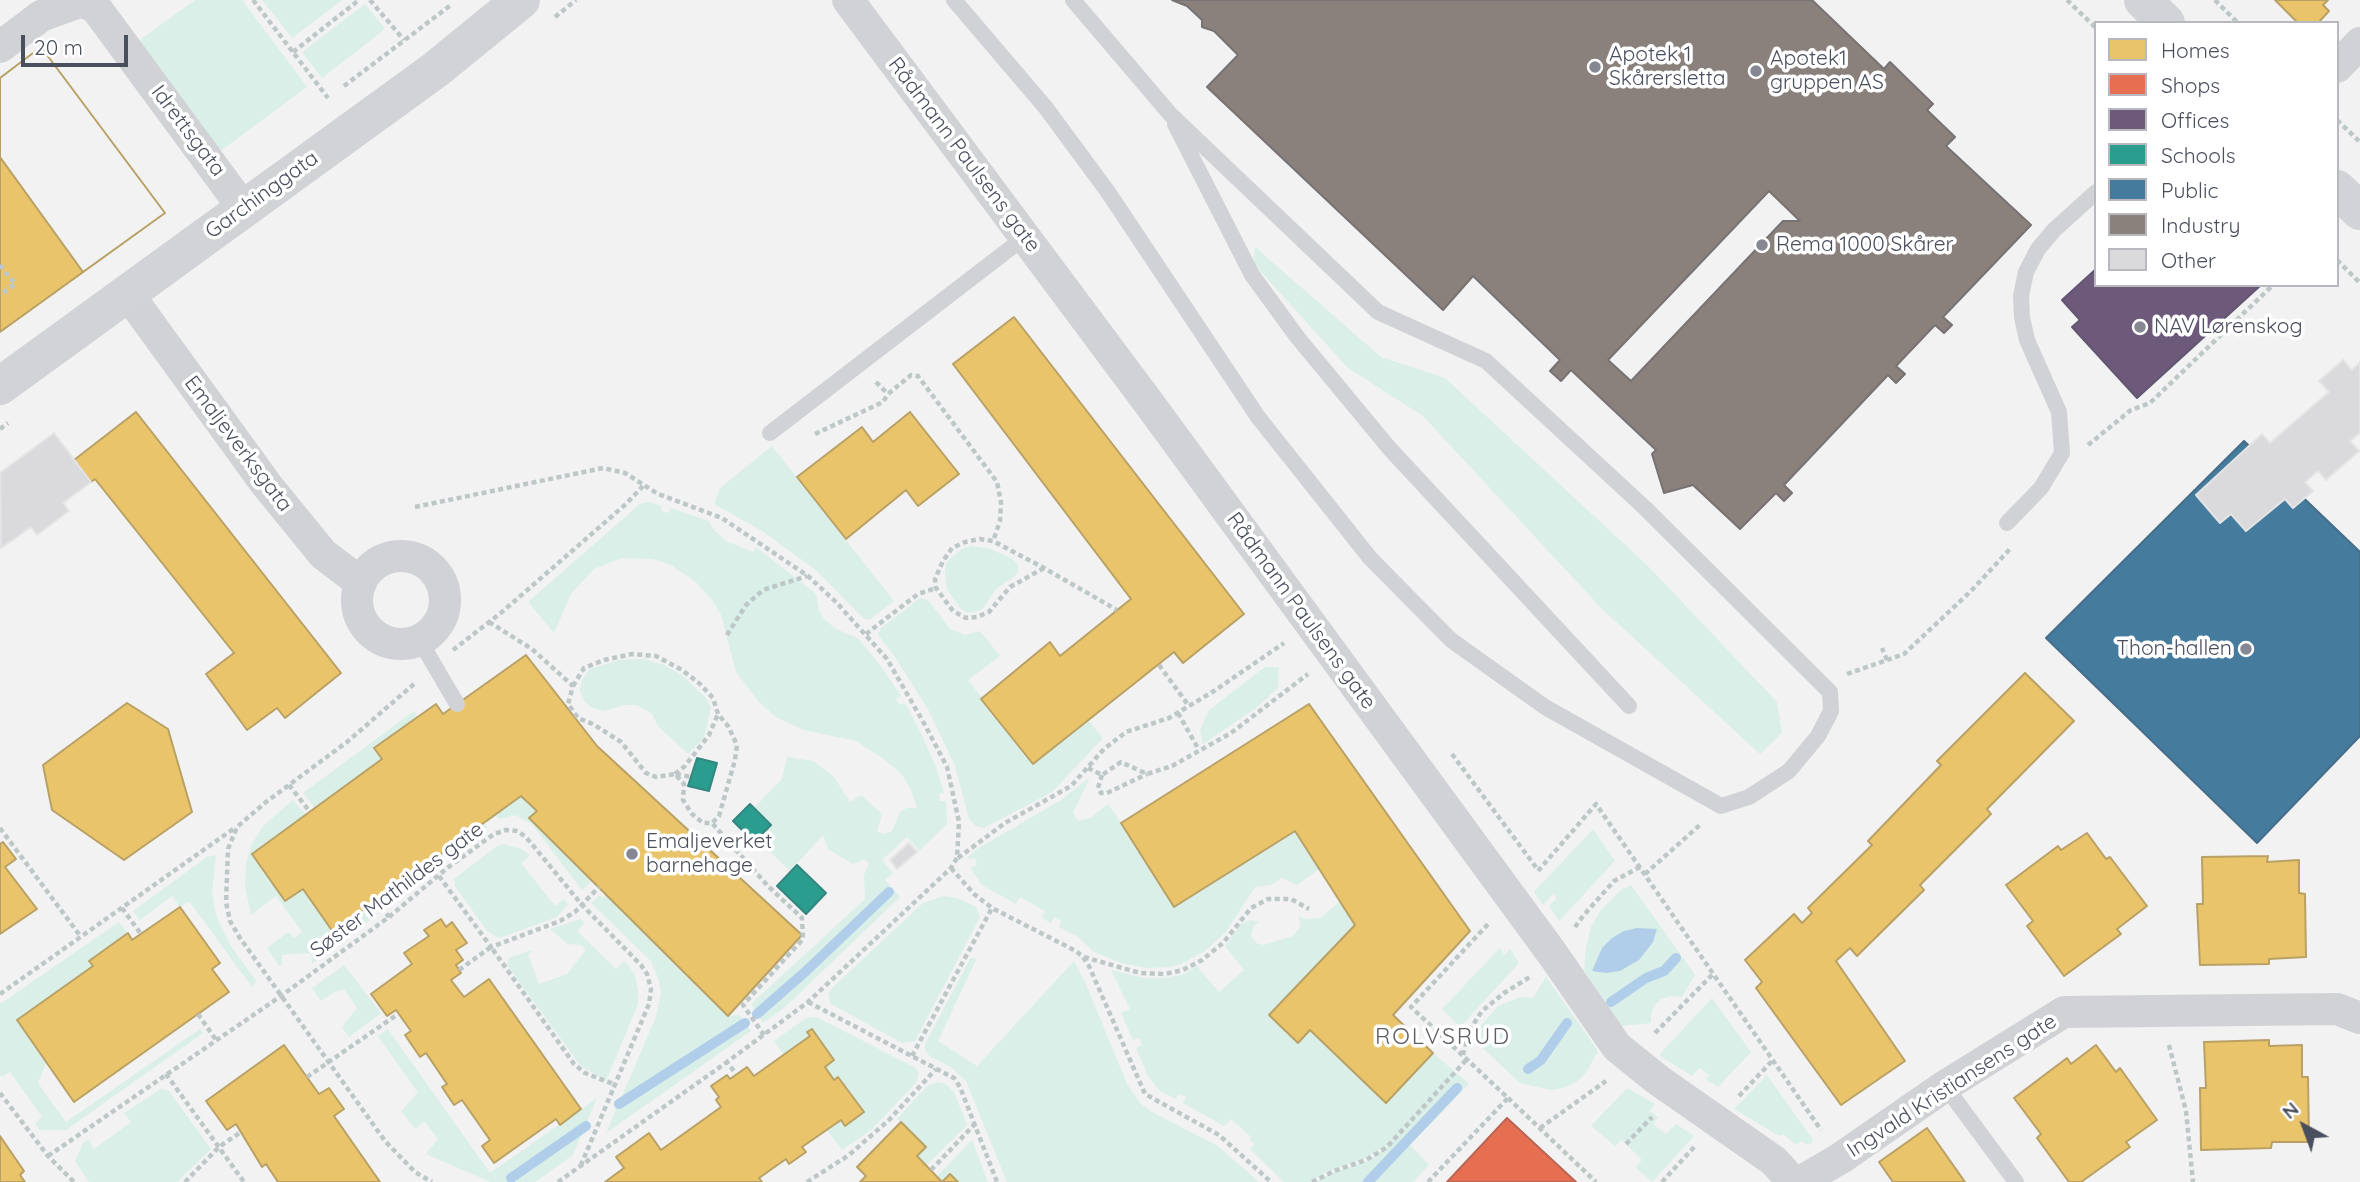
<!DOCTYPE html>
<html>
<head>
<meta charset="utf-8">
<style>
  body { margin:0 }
  #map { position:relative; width:2360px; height:1182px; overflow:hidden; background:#f2f2f2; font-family:Quicksand,sans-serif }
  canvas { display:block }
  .legend { position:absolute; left:2094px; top:21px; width:245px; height:266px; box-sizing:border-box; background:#fff; border:2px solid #b7b9bf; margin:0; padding:9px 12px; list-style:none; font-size:21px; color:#4a4f5e }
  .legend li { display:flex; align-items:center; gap:14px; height:35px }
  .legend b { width:35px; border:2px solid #b7b9bf }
  .north { position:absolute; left:2269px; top:1091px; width:70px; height:70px; -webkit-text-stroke:5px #fff; paint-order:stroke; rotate:319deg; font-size:19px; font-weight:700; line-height:28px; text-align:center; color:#4a4f5e }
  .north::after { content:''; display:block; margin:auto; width:24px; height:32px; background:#4a4f5e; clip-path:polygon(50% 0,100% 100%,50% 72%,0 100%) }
  .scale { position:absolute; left:21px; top:35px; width:107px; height:32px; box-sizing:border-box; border:4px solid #4a4f5e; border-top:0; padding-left:9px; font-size:21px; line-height:24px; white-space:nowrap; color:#4a4f5e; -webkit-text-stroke:5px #fff; paint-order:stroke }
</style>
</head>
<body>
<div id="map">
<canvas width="2360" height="1182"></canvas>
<ul class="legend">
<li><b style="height:19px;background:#e9c46a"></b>Homes</li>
<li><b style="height:19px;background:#e76f51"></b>Shops</li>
<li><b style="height:19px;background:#6d597a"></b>Offices</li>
<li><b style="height:19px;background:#2a9d8f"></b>Schools</li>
<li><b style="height:19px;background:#457b9d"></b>Public</li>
<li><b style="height:19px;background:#8a817c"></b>Industry</li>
<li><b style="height:19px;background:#dadadc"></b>Other</li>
</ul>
<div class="north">N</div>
<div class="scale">20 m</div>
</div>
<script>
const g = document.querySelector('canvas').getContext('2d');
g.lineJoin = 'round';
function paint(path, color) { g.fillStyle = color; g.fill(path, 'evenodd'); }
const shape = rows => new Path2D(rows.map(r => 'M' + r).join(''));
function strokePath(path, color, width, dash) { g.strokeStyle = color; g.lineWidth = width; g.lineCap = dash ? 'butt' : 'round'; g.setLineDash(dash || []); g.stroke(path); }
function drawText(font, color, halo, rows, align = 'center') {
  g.font = font + ' Quicksand,sans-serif'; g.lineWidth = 7; g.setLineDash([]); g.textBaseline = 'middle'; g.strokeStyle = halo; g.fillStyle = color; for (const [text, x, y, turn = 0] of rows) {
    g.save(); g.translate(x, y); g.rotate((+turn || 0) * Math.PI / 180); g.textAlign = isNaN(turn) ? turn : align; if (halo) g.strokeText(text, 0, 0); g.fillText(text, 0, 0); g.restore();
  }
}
paint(shape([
  [195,0,242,0,307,87,219,152,137,42],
  [262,0,342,0,292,38],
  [365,4,385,29,322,78,302,52],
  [1255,247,1381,357,1445,378,1648,566,1777,702,1782,733,1760,754,1602,609,1423,416,1348,368,1253,263],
  [772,446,894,601,869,620,863,618,816,570,762,531,714,504,720,488],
  [648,502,662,506,661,511,669,513,671,508,709,521,712,528,726,541,753,552,756,547,816,594,819,610,824,619,836,629,858,638,880,665,901,696,896,699,899,705,905,703,920,731,936,767,944,793,939,794,940,801,946,801,947,824,919,851,907,837,882,860,893,873,885,880,900,897,785,1007,763,1023,751,1004,865,899,864,875,869,864,864,859,853,864,828,849,823,835,790,871,757,839,754,808,782,779,787,757,813,761,834,777,850,802,861,795,882,814,877,831,884,834,892,831,900,812,907,808,917,808,910,788,901,773,881,757,856,741,804,730,776,717,759,702,736,672,721,615,712,600,696,582,669,564,653,559,621,558,594,569,571,594,554,633,528,602,640,504],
  [972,546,991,549,1014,560,1018,565,1018,572,1015,576,996,589,982,610,969,613,961,609,947,590,945,573,946,563,952,557,962,549],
  [920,598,928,600,950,629,965,635,980,631,1000,656,968,680,1033,764,1088,720,1103,738,1052,792,984,828,976,826,969,819,955,766,929,711,893,654,878,635,881,628],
  [644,659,664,665,683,676,706,698,711,708,704,738,688,754,658,726,652,714,637,705,625,705,604,711,593,708,585,702,580,691,582,680,590,669,619,660],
  [1265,667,1279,667,1278,688,1256,708,1203,744,1200,730,1209,710],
  [414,711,418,717,374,747,382,759,315,808,303,793],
  [1090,777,1073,813,1078,821,1090,818,1108,804,1121,823,1295,831,1319,869,1297,885,1282,878,1271,885,1255,887,1225,933,1205,951,1181,964,1170,967,1147,968,1121,963,1094,952,1078,937,1059,927,1061,921,1054,917,1051,923,1042,918,1045,911,1020,897,1016,904,982,885,970,868,977,865,975,858,969,859,968,857,977,849,1061,800],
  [521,796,537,811,592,880,582,890,531,823,515,815,499,819,495,815],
  [293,800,306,815,252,854,285,901,303,889,369,905,372,910,372,918,312,964,311,953,282,955,282,965,279,966,267,948,288,932,294,938,302,932,276,896,251,915,245,886,246,863,252,844,263,826],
  [483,823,487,827,385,900,382,896],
  [1593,829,1615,861,1559,921,1549,906,1557,898,1553,894,1543,905,1534,892],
  [503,844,522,849,530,856,521,863,555,906,564,899,568,904,557,917,499,938,487,931,455,886,454,879,497,846],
  [216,855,212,891,216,915,230,945,256,981,252,987,189,901,180,907,172,896,140,920,133,911,207,857],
  [1631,885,1695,975,1682,997,1671,996,1661,999,1655,1005,1651,1014,1651,1023,1621,1026,1584,970,1586,948,1591,927,1601,910,1621,890],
  [600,895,603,898,607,895,728,1016,739,1015,751,1031,606,1133,656,1017,661,993,658,978,651,961,591,903],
  [944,896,957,898,976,907,980,917,915,1041,902,1043,831,1004,828,994,831,989,923,903],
  [1340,902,1355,925,1298,1043,1310,1030,1386,1103,1433,1053,1469,1084,1410,1145,1429,1165,1413,1182,1315,1182,1334,1172,1366,1162,1388,1146,1386,1145,1363,1159,1325,1172,1310,1182,1284,1182,1250,1149,1255,1144,1249,1139,1251,1137,1231,1119,1224,1126,1183,1103,1186,1097,1179,1094,1176,1099,1159,1090,1148,1076,1136,1048,1142,1045,1139,1038,1133,1040,1121,1013,1130,1009,1111,970,1145,978,1165,978,1184,974,1197,966,1219,992,1244,970,1225,946,1241,924,1251,920,1259,922,1254,925,1251,935,1256,943,1263,945,1293,936,1300,927,1299,915,1303,919,1320,918],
  [580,919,585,923,577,931,616,969,624,961,629,966,635,976,638,991,638,1004,606,1081,580,1065,507,965,509,958,531,950,531,953,528,955,539,984,567,974,586,950,581,945,568,944,550,929],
  [119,922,128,933,89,960,93,966,17,1020,46,1063,38,1083,66,1122,200,1029,203,1033,66,1130,40,1130,35,1124,42,1117,10,1072,2,1077,0,1075,0,1004],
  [1500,948,1504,955,1510,949,1519,963,1460,1027,1442,1009],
  [971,957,976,960,938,1041,977,1066,1074,961,1086,984,1127,1084,1140,1103,1152,1112,1218,1146,1259,1182,1007,1182,966,1081,951,1067,931,1057,925,1051,925,1044],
  [344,965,381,1013,349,1037,342,1027,357,1008,344,989,334,992,321,1001,312,988],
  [1546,977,1598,1051,1585,1074,1576,1082,1564,1088,1551,1090,1520,1083,1474,1040,1481,1025,1498,1006,1520,997,1533,998],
  [1712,998,1751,1052,1718,1087,1706,1079,1709,1075,1700,1068,1692,1076,1659,1055],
  [816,1017,914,1067,919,1074,916,1083,871,1130,842,1150,827,1130,841,1120,845,1126,864,1112,839,1077,834,1080,825,1067,834,1060,812,1029,807,1032,810,1036,784,1055,774,1041,806,1018],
  [388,1029,490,1173,597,1098,573,1155,535,1182,490,1182,426,1154,438,1139,424,1121,415,1129,401,1111,418,1093,378,1036],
  [1767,1075,1814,1141,1809,1145,1801,1141,1796,1145,1783,1134,1779,1136,1734,1109],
  [938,1082,945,1084,954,1092,967,1125,926,1166,917,1156,926,1147,897,1119,927,1086],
  [1627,1088,1655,1104,1650,1111,1658,1117,1653,1124,1666,1134,1676,1124,1694,1136,1652,1182,1635,1167,1642,1160,1622,1140,1615,1146,1591,1126],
  [161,1089,169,1091,211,1149,177,1182,89,1182,75,1161,83,1143,88,1139,94,1149,131,1122,124,1113],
  [972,1140,988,1182,958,1182,950,1174,942,1182,937,1176]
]), '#d9efe8');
paint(shape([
  [1637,928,1657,929,1653,942,1639,960,1620,971,1606,973,1592,971,1602,948,1612,938,1624,931]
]), '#b0ceea');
const homes = shape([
  [2275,0,2328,0,2323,5,2329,11,2318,23,2298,23,2275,0],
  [41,47,165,213,83,272,0,157,0,78,41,47],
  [41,47,165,213,0,332,0,78,41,47],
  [1014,317,1244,614,1183,663,1174,652,1033,764,981,699,1050,642,1060,656,1131,599,953,364,1014,317],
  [136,412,341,673,285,718,277,708,247,730,206,674,234,653,95,479,91,482,74,460,136,412],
  [910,412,959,474,918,506,906,490,846,539,797,477,862,427,873,442,910,412],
  [526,655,597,746,802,935,728,1016,529,818,537,811,521,796,333,932,303,889,285,901,252,854,382,759,374,748,436,704,443,714,526,655],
  [2025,673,2074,721,1987,809,1991,814,1920,885,1924,890,1857,956,1850,948,1836,961,1905,1061,1841,1105,1756,988,1762,982,1745,960,1794,914,1802,923,1812,913,1808,908,1872,845,1868,841,1941,765,1937,761,2025,673],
  [127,703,168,729,192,812,124,860,52,810,43,765,127,703],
  [1309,704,1470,931,1393,1015,1433,1053,1386,1103,1310,1030,1298,1043,1269,1015,1355,925,1295,831,1174,907,1121,823,1309,704],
  [2087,833,2106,859,2110,857,2147,906,2117,929,2121,934,2064,976,2027,926,2033,921,2006,885,2058,846,2061,850,2087,833],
  [3,842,16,859,5,867,37,909,0,934,0,844,3,842],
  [2268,856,2267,862,2299,860,2299,893,2305,894,2306,957,2269,959,2269,964,2200,965,2197,904,2203,904,2202,857,2268,856],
  [180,907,220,963,212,969,229,992,74,1102,17,1020,93,966,89,961,128,933,132,940,180,907],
  [441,919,446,927,452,922,467,943,456,950,463,960,456,965,461,973,451,980,464,997,489,979,581,1109,560,1125,556,1119,494,1163,482,1146,490,1140,462,1100,454,1105,442,1087,447,1084,426,1053,420,1057,405,1035,411,1031,396,1010,387,1016,371,994,412,964,404,953,429,936,424,930,441,919],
  [812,1029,834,1060,825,1067,834,1080,838,1077,864,1112,845,1126,841,1120,802,1147,806,1152,789,1164,786,1159,759,1178,762,1182,605,1182,624,1168,616,1157,649,1133,661,1150,721,1107,716,1100,719,1097,711,1086,727,1075,730,1079,747,1067,754,1076,810,1036,807,1032,812,1029],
  [2269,1040,2269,1046,2302,1045,2302,1077,2308,1077,2309,1142,2272,1142,2271,1148,2201,1150,2200,1088,2206,1088,2204,1042,2269,1040],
  [284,1045,319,1094,329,1088,344,1109,334,1116,380,1182,278,1182,266,1164,262,1167,236,1124,227,1130,206,1101,284,1045],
  [2096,1045,2116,1072,2120,1068,2157,1120,2126,1142,2130,1147,2081,1182,2069,1182,2037,1138,2041,1134,2014,1098,2067,1058,2071,1064,2096,1045],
  [901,1122,926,1147,917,1156,942,1182,950,1174,958,1182,860,1182,866,1176,857,1167,901,1122],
  [1927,1128,1965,1182,1893,1182,1879,1162,1927,1128],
  [0,1136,24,1171,20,1175,25,1182,0,1182,0,1136]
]);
paint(homes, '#e9c46a');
strokePath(homes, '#b9a166', 2);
const shops = shape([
  [1507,1118,1576,1182,1447,1182,1507,1118]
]);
paint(shops, '#e76f51');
strokePath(shops, '#b86555', 2);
const offices = shape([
  [2096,269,2096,285,2261,285,2137,398,2072,327,2080,320,2062,300,2096,269]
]);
paint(offices, '#6d597a');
strokePath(offices, '#625672', 2);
const schools = shape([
  [697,758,717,763,709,791,688,786,697,758],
  [750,804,771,825,754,842,733,821,750,804],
  [797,865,826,893,806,914,777,886,797,865]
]);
paint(schools, '#2a9d8f');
strokePath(schools, '#348680', 2);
const public = shape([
  [2244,441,2360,552,2360,736,2257,843,2046,638,2244,441]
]);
paint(public, '#457b9d');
strokePath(public, '#466e8a', 2);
const industry = shape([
  [1172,0,1812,0,1884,69,1890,62,1933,104,1927,110,1955,137,1946,146,2031,225,1943,317,1952,325,1944,333,1935,325,1896,366,1905,374,1896,383,1888,375,1784,485,1792,493,1784,501,1776,493,1740,529,1693,485,1664,493,1652,454,1656,450,1571,370,1561,381,1550,371,1560,360,1473,276,1443,310,1207,87,1238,55,1214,31,1202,27,1202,20,1187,6,1172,0],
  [1769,191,1800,221,1783,221,1631,381,1608,360,1769,191]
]);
paint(industry, '#8a817c');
strokePath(industry, '#777273', 2);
strokePath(shape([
  [1611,1002,1646,978,1664,971,1676,958],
  [757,1014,805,972,889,892],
  [1528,1069,1541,1060,1567,1023],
  [619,1104,745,1023],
  [511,1178,586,1126],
  [1368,1182,1457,1088]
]), '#b0ceea', 10);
const building = shape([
  [2343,360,2352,370,2360,362,2360,433,2350,441,2359,451,2326,480,2318,471,2305,482,2313,491,2293,508,2285,499,2246,531,2231,514,2220,523,2196,495,2262,434,2270,443,2329,392,2319,381,2343,360],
  [54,433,91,482,63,503,69,511,37,535,31,527,1,548,0,473,54,433],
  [909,843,917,852,897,869,890,860,909,843]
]);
paint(building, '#dadadc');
strokePath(building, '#e4e4e5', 2);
strokePath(shape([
  [253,0,328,98],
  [370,0,404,40],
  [2067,0,2096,28],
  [2215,0,2238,23],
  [555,17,576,0],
  [293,52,359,0],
  [344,86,451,5],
  [2337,120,2360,142],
  [2337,260,2360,283],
  [0,265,15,284,0,295],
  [876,382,888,394],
  [0,429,8,423],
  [815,434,883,402,888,394,911,375,918,376,997,482,1001,502,1000,521,993,541],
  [2088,445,2131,410,2150,403,2273,285],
  [415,507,603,468,625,473,658,494,722,518,808,576,837,603,887,659,925,725,947,767,959,822,957,858,951,868,808,1002,727,1062,736,1074],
  [1044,568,1010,587,989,612,977,617,966,618,953,611,936,588,935,579,943,561,952,548,965,542,980,539,993,541,1044,568,1117,610],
  [489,622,532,649,573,686,568,704,578,718,593,724,621,742,646,773,656,777,675,774,684,784,683,800,692,814,703,823,712,823,768,886,802,918,803,939,743,1005,764,1035],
  [866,634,918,594,936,588],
  [727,635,746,605,763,590,807,576],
  [453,650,502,612,626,504,643,486],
  [1887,660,1904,654,1971,591,2010,549],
  [1159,665,1189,706],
  [1847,674,1887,660,1882,648],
  [414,684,347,742,266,802,237,827,228,849,226,902,230,921,240,938,385,1141,415,1172,432,1182],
  [573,686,584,668,604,660,632,654,656,656,682,670,700,684,713,698,718,714,728,726,737,745,735,760,719,816,712,823],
  [1178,713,1199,750],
  [1452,754,1538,870],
  [1088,768,1102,775,1121,762,1147,774,1172,766,1231,733,1308,674],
  [675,774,685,766,709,735,718,714],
  [676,774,691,777],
  [1102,775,1098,788,1101,793,1107,793,1147,774],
  [289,785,310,812],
  [0,828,81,937],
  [958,858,1005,823,1071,786,1104,749,1126,732,1169,718,1214,691,1284,643],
  [951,868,974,894,992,908,1076,951,1083,957,1089,966,1145,1094,1219,1135,1271,1182],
  [1538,871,1596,804,1821,1130],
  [1645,874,1702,823],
  [439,876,491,947,560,921,575,912,599,887],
  [376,900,389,917],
  [122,908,141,934],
  [1575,927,1583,916,1614,881,1640,867],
  [1084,957,1140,973,1165,974,1183,970,1202,960,1223,943,1251,908,1268,899,1291,899,1309,909],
  [459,970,491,947,574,1064,585,1073,616,1085],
  [0,994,236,827],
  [808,1002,954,1078,960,1087,997,1182],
  [198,1014,216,1040],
  [1655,1033,1713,974],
  [2169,1045,2186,1111,2193,1182],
  [1463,1055,1467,1034,1482,1011,1504,993,1530,977],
  [912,1056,992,908],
  [166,1074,244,1182],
  [307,1077,398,1014],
  [0,1093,48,1156,74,1182],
  [1739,1096,1772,1061],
  [1508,1098,1596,1182],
  [1540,1128,1606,1081],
  [1626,1144,1652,1117],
  [48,1156,281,996,389,917,446,869,494,834,506,830,517,831,526,837,582,905,641,965,647,974,651,989,649,1004,581,1165],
  [931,1170,975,1124],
  [185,1182,219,1147,241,1132],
  [558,1182,727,1062],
  [807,1182,849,1155,889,1120,936,1069],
  [1312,1182,1334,1171,1366,1160,1387,1147,1467,1059],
  [1428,1182,1508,1098,1411,1007,1489,923],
  [1662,1182,1696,1145]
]), '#bdc7c7', 4.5, [5, 3.5]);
strokePath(shape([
  [954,0,1046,108,1108,192,1258,417,1370,558,1451,640,1545,707,1721,806,1749,797,1789,771,1818,736,1831,711,1830,692,1645,508,1486,361,1378,312,1170,114,1073,0],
  [1175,124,1252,275,1298,338,1390,449,1629,706],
  [770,433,1025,237],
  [2007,523,2041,488,2062,453,2059,412,2027,340,2022,317,2021,296,2026,272,2038,249,2054,230,2096,192],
  [420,641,457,704],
  [1945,1086,2016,1182]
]), '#d1d2d5', 16);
strokePath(shape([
  [848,0,1148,402,1554,956,1617,1047,1658,1080,1774,1161,1793,1182],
  [0,47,41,16,82,1,96,8,244,209],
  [2337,67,2360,43],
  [128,294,266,484,323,554,361,583],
  '357 600a44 44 0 1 1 88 0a44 44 0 1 1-88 0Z',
  [1800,1182,1841,1158,1945,1086,2064,1012,2337,1009,2360,1018]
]), '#d1d2d5', 32);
strokePath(shape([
  [2143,0,2166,23],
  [2337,189,2360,211],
  [0,386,435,70,521,0]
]), '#d1d3d6', 38);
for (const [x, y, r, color] of [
  [1595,67,7,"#858892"],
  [1756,71,7,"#858892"],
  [1762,245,7,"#858892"],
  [2140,327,7,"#858892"],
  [2246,649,7,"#858892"],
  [632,854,7,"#858892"]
]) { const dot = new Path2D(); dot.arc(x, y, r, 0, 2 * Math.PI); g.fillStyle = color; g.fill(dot); strokePath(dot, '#fff', 2.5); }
drawText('21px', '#4a4f5e', '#fff', [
  ["Apotek 1",1609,55],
  ["Skårersletta",1609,79],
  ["Apotek1",1770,59],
  ["gruppen AS",1770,83],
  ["Rema 1000 Skårer",1776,245],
  ["NAV Lørenskog",2154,327],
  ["Thon-hallen",2232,649,"right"],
  ["Emaljeverket",646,842],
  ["barnehage",646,866]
], 'left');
drawText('21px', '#4a4f5e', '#fff', [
  ["Idrettsgata",188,131,53],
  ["Rådmann Paulsens gate",964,155,53],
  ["Garchinggata",262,195,-36],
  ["Emaljeverksgata",238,444,53],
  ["Rådmann Paulsens gate",1301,611,54],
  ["Søster Mathildes gate",397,890,-37],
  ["Ingvald Kristiansens gate",1952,1086,-33]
]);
g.letterSpacing = '2px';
drawText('23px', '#5e5f66', '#fff', [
  ["ROLVSRUD",1443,1037]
]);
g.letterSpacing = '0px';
</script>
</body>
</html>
